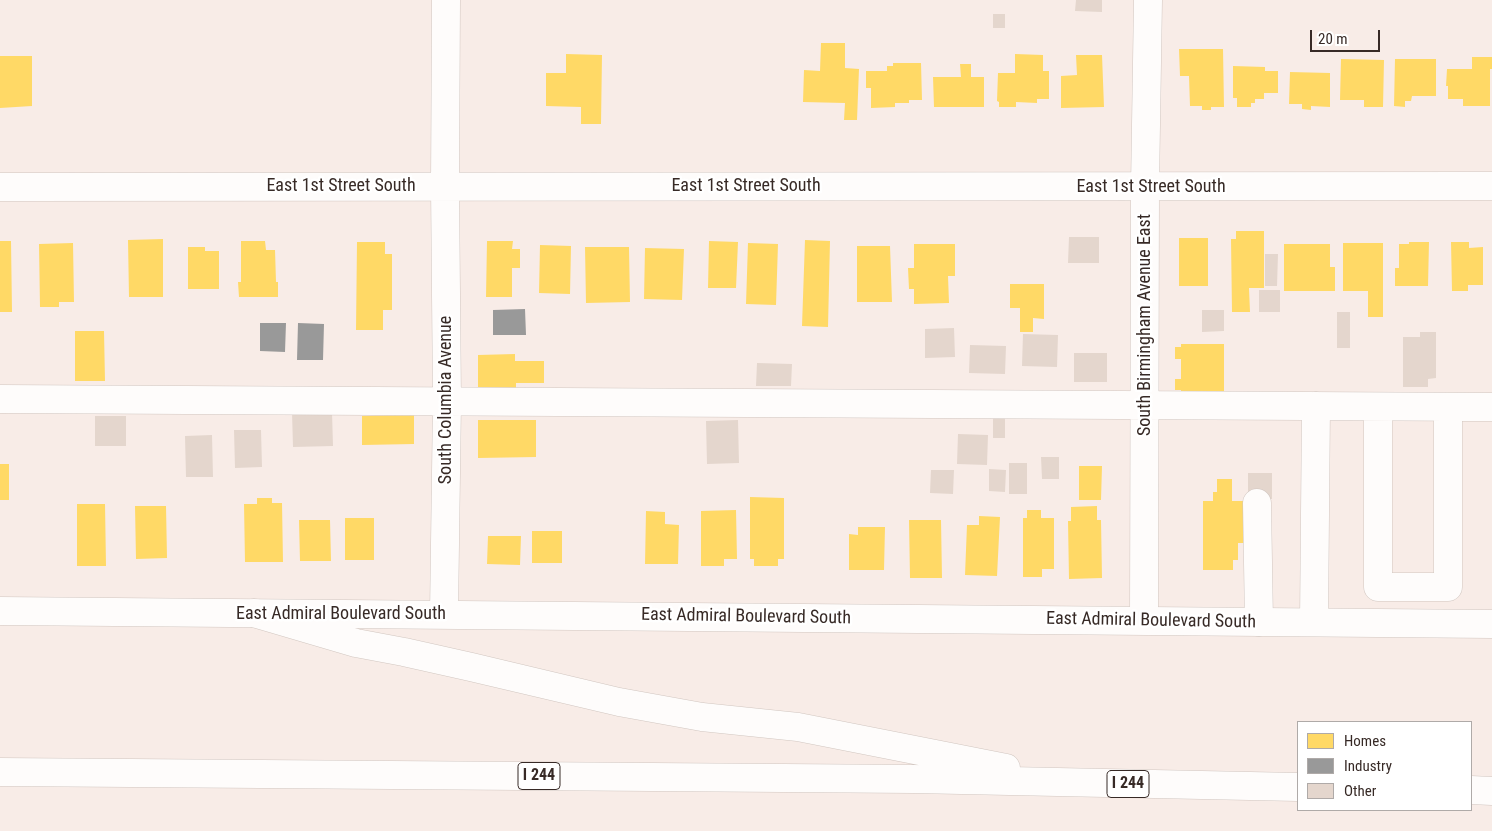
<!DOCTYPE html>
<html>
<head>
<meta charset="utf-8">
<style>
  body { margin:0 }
  #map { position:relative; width:1492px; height:831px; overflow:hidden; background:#f8ece7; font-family:"Roboto Condensed",sans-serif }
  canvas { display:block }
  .legend { position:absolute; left:1297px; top:721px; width:175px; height:90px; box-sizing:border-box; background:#fff; border:1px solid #afaaa8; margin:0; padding:6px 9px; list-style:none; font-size:15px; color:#372a26 }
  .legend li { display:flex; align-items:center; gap:10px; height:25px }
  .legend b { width:25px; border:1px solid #afaaa8 }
  .scale { position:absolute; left:1310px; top:30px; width:70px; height:22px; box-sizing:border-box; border:2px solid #372a26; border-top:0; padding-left:6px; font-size:15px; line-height:18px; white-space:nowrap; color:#372a26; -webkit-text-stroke:4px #fff; paint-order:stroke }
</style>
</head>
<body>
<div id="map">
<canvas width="1492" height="831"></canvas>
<ul class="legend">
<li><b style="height:14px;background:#ffd966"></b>Homes</li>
<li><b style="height:14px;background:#999"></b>Industry</li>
<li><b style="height:14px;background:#e4d6cd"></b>Other</li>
</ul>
<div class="scale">20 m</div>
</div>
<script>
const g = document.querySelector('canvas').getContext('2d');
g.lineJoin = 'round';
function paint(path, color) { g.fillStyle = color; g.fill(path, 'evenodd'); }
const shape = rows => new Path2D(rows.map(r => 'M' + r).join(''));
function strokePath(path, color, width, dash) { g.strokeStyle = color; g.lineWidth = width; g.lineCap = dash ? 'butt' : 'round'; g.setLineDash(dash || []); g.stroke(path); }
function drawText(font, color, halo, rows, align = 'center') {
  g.font = font + ' "Roboto Condensed",sans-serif'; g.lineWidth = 5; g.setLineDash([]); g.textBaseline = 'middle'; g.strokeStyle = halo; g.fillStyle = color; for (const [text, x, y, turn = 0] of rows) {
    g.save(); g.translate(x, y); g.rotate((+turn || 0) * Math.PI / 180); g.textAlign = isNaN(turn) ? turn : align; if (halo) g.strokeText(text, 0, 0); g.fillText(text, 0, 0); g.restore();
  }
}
paint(shape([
  [821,43,845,43,845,68,859,69,857,120,844,120,845,103,803,102,804,70,820,71],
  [1179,49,1223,49,1224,107,1211,107,1211,110,1202,110,1202,106,1190,106,1189,76,1180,76],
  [566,54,602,55,601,124,581,124,581,107,546,106,546,73,566,73],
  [1015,54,1043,55,1043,71,1049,71,1049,99,1037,99,1037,103,1016,102,1016,107,999,107,999,102,997,101,998,73,1015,73],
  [1076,55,1102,55,1104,107,1061,108,1061,76,1077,75],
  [0,56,32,56,32,106,0,108],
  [1472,57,1492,57,1492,69,1490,69,1490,106,1463,106,1463,99,1448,99,1448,86,1446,86,1447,69,1472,69],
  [1341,59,1384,60,1383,107,1364,107,1364,100,1340,100],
  [1395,59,1436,59,1436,96,1412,96,1411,101,1405,101,1405,107,1394,106],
  [893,63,921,63,922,100,909,100,909,103,895,103,895,107,871,108,871,88,866,88,866,71,887,71,887,66,893,66],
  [960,64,971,64,971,77,984,77,984,107,934,107,933,77,961,77],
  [1233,66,1265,67,1265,71,1278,71,1278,93,1264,93,1264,99,1255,99,1255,103,1251,103,1251,107,1237,107,1237,98,1233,98],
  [1290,72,1330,73,1330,107,1311,106,1311,110,1302,109,1302,104,1289,104],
  [1236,231,1264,231,1264,288,1249,288,1250,312,1232,312,1231,239,1236,239],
  [1179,238,1208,238,1208,286,1179,286],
  [163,239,163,297,129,297,128,240],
  [805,240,830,241,828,327,802,326],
  [0,241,11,241,12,312,0,312],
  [241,241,265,241,266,250,275,250,276,282,278,282,278,297,239,297,238,282,241,282],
  [487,241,513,241,512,249,520,249,520,268,512,268,512,297,486,297],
  [709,241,738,242,736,288,708,288],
  [357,242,385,242,385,254,392,254,392,310,383,310,383,330,356,330],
  [1409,242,1429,242,1428,286,1395,286,1395,268,1399,268,1399,244,1409,244],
  [1451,242,1469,242,1469,248,1483,247,1483,285,1468,285,1468,291,1452,291],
  [73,243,74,302,59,302,59,307,40,307,39,244],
  [748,243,778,244,776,305,746,304],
  [1343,243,1383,243,1383,317,1368,317,1368,291,1343,291],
  [914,244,955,244,955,276,948,276,949,303,914,304,914,289,909,289,908,268,914,268],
  [1284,244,1330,244,1330,267,1335,267,1335,291,1284,291],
  [540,245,571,246,570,294,539,293],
  [857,246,890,246,892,302,857,302],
  [188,247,205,247,205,251,219,251,219,289,188,289],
  [585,247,629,247,630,302,586,303],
  [645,248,684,249,682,300,644,299],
  [1010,284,1044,284,1044,319,1033,318,1033,332,1020,332,1020,308,1010,308],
  [75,331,104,331,105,381,75,381],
  [1181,344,1224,344,1224,392,1181,392,1181,390,1175,390,1175,379,1181,379,1181,359,1175,359,1175,347,1181,347],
  [515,354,515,361,544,361,544,383,516,383,516,390,478,391,478,355],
  [414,415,414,444,362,445,362,416],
  [478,420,536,420,536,457,478,458],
  [0,464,9,464,9,500,0,500],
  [1079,466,1102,466,1101,500,1079,500],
  [1217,479,1232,479,1232,501,1245,501,1245,543,1238,543,1238,560,1233,560,1233,570,1203,570,1203,501,1213,501,1213,492,1217,492],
  [750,497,784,498,784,559,778,559,778,566,754,566,754,559,750,559],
  [257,498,272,498,272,503,282,503,283,562,245,562,244,504,257,504],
  [77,504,105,504,106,566,77,566],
  [135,506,166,506,167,558,136,559],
  [1097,506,1097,520,1101,520,1102,578,1069,579,1068,521,1071,521,1071,507],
  [736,510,737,559,724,559,724,566,701,566,701,511],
  [1027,510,1041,510,1041,518,1054,518,1054,569,1042,569,1042,577,1023,577,1023,518,1027,518],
  [646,511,665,512,665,524,679,525,678,564,645,564],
  [979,516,1000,517,997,576,965,575,967,525,979,525],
  [345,518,374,518,374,560,345,560],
  [299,520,330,520,331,561,300,561],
  [909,520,941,520,942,578,910,578],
  [858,527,885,527,884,570,849,570,849,534,858,535],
  [532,531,562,531,562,563,532,563],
  [488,536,521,536,520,565,487,564]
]), '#ffd966');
paint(shape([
  [525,309,526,335,493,335,493,310],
  [260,323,286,323,285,352,260,351],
  [298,323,324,324,323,360,297,360]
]), '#999');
paint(shape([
  [1076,0,1102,0,1102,12,1075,11],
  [993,14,1005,14,1005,28,993,28],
  [1069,237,1099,237,1099,263,1068,263],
  [1265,254,1278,254,1277,286,1265,286],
  [1259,290,1280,290,1280,312,1259,312],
  [1202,310,1224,310,1224,331,1202,332],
  [1337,312,1350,312,1350,348,1337,348],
  [954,328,955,357,925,358,925,329],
  [1420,332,1436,332,1436,378,1428,379,1428,387,1403,387,1403,337,1420,337],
  [1023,334,1058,335,1057,367,1022,366],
  [970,345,1006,346,1005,374,969,373],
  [1074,353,1107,353,1107,382,1074,382],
  [757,363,792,364,791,386,756,386],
  [292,412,332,412,333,446,293,447],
  [95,416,126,416,126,446,95,446],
  [993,417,1005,417,1005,438,993,438],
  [738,420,739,463,707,464,706,421],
  [234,430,261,430,262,467,235,468],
  [958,434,988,435,987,465,957,464],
  [212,435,213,477,186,477,185,436],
  [1041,457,1059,457,1059,479,1042,479],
  [1009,463,1027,463,1027,494,1009,494],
  [989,469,1006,470,1005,492,989,491],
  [931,470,954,470,953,494,930,493],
  [1248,473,1272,473,1272,499,1248,499]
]), '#e4d6cd');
const minor = shape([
  [0,187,1492,186],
  [0,399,1492,407],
  [1378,407,1378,587,1448,587,1448,407],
  [1257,503,1259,622],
  [444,614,447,402,445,186,446,0],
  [1144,620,1145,187,1148,0],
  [1314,622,1316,406]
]);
const major = shape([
  [0,611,1492,624]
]);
const highway = shape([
  [254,613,356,643,404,652,471,667,619,702,702,717,798,727,1006,768],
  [0,772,913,779,1298,787],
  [1471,790,1492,791]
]);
strokePath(minor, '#d1c6c0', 29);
strokePath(major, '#d1c6c0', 29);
strokePath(highway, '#d1c6c0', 29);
strokePath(minor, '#fefcfb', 28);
strokePath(major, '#fefcfb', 28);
strokePath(highway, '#fefcfb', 28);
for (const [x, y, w] of [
  [539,776,42],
  [1128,784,42]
]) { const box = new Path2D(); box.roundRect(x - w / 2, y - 13.5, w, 27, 4); g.fillStyle = '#fff'; g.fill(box); strokePath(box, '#372a26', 1); }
drawText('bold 16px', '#372a26', null, [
  ["I 244",539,776],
  ["I 244",1128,784]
]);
drawText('18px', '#372a26', '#fff', [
  ["East 1st Street South",341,186],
  ["East 1st Street South",746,186],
  ["East 1st Street South",1151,187],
  ["South Birmingham Avenue East",1145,325,-90],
  ["South Columbia Avenue",446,400,-90],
  ["East Admiral Boulevard South",341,614],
  ["East Admiral Boulevard South",746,617,1],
  ["East Admiral Boulevard South",1151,621,1]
]);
</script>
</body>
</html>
